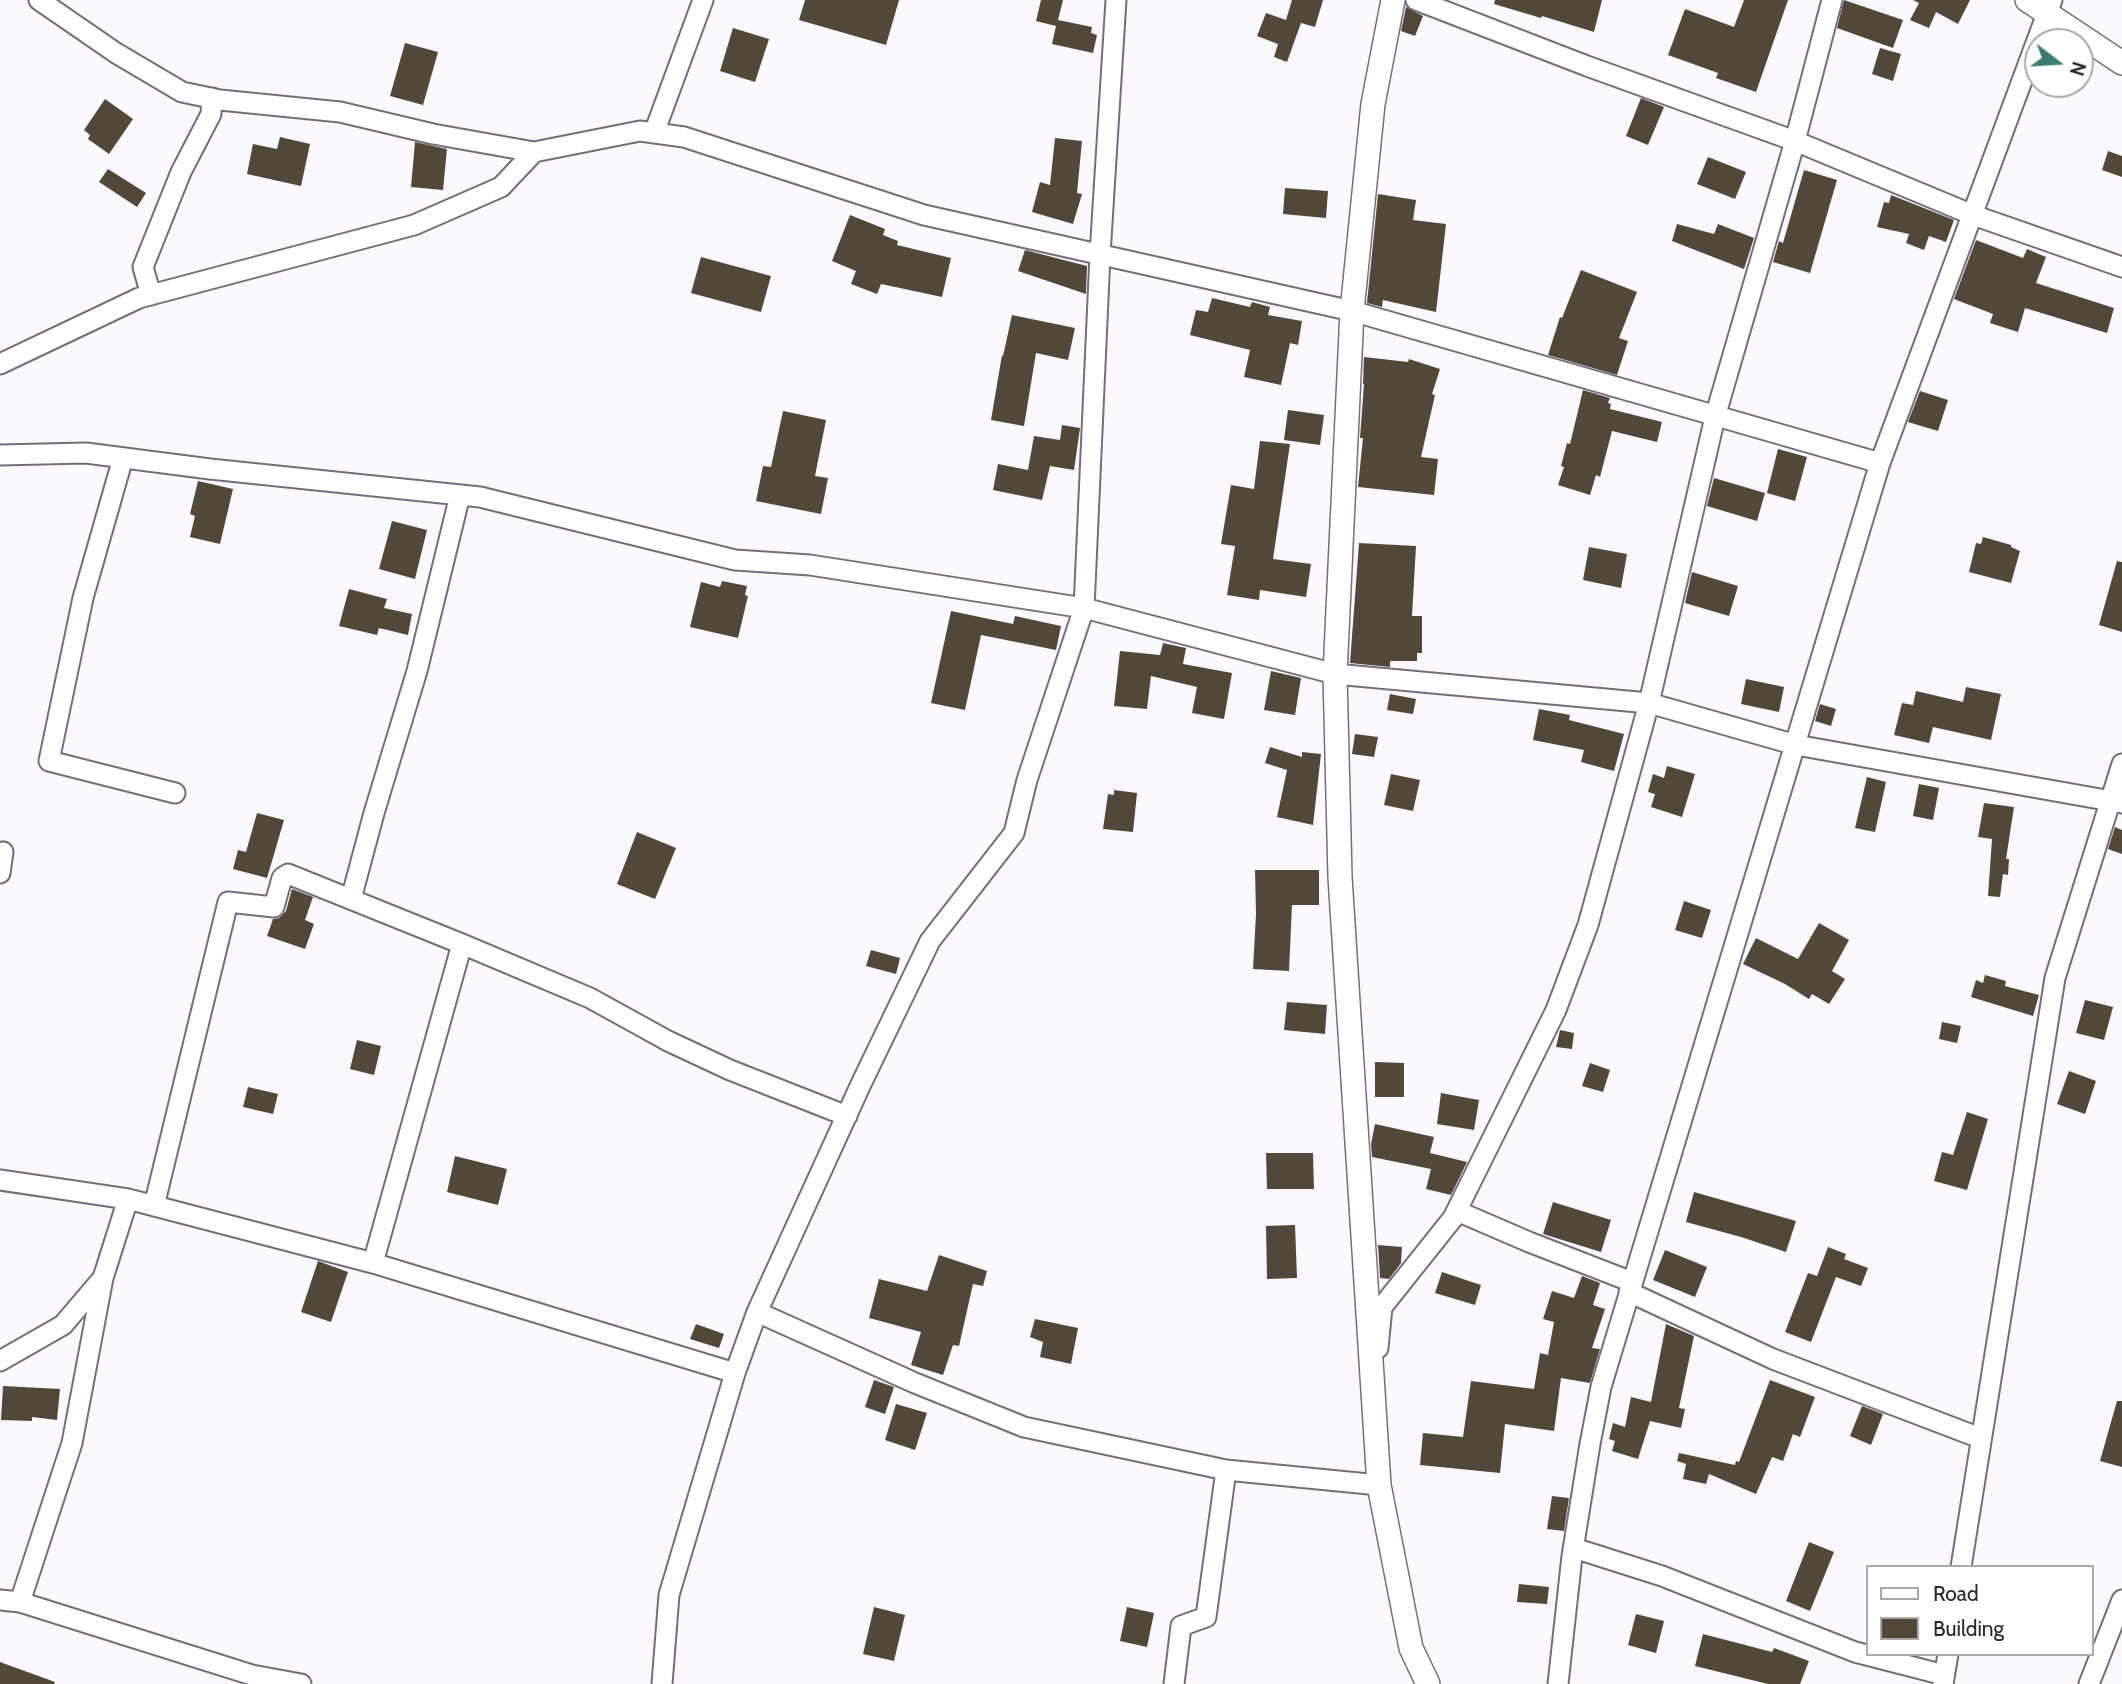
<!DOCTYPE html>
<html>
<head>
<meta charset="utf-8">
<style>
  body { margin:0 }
  #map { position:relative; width:2122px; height:1684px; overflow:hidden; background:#fbf9fd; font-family:Cabin,sans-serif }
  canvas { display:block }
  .legend { position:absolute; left:1866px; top:1565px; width:228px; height:91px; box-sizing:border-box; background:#fff; border:2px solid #a9a8ab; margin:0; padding:9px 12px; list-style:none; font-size:21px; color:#29262d }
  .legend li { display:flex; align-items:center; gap:14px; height:35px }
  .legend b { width:35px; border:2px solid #a9a8ab }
  .north { position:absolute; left:2024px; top:28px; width:70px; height:70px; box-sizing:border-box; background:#fff; border:2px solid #a9a8ab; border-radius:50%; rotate:107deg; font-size:19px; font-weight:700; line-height:28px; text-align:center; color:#29262d }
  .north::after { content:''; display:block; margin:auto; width:24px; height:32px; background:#397d71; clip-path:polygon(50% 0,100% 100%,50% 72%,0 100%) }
</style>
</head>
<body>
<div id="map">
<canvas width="2122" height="1684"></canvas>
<ul class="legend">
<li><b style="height:9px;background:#fff"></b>Road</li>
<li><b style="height:19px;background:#52483a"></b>Building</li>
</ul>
<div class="north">N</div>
</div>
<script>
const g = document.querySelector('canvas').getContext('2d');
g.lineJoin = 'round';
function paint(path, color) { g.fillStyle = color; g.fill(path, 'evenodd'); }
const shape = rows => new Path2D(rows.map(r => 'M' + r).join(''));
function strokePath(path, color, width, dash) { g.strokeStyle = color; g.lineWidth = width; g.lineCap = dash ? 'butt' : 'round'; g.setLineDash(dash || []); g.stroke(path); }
paint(shape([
  [805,0,899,0,886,45,799,20],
  [1041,0,1063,0,1058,20,1092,27,1091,33,1097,35,1093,53,1052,44,1056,26,1036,21],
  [1292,0,1323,0,1315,27,1301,23,1287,62,1274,57,1278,44,1257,36,1266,13,1286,20],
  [1495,0,1602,0,1594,32,1542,16,1541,18,1494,4],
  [1744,0,1788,0,1756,92,1716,78,1718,73,1668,55,1685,9,1734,27],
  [1844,0,1903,20,1893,48,1837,28],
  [1913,0,1970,0,1958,24,1936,12,1929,28,1910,20,1919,3],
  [1406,7,1423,16,1415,36,1401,31],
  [733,28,769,39,755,82,720,71],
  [405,43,438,52,423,105,390,96],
  [1880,48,1901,54,1893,81,1872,74],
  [1641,98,1664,107,1648,145,1626,136],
  [105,99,133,119,109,154,88,139,90,135,84,130],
  [280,137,310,144,301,186,247,174,253,144,277,149],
  [1055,138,1082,141,1077,193,1082,194,1073,224,1032,212,1040,182,1050,185],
  [415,142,447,149,443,190,411,187],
  [2108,151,2122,156,2122,177,2102,170],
  [1708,157,1746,172,1735,199,1697,184],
  [108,169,146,193,137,207,99,182],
  [1804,170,1837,180,1810,273,1773,262,1779,241,1783,243],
  [1285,188,1328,191,1326,218,1283,214],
  [1378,194,1416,200,1413,220,1446,224,1436,312,1383,300,1382,307,1367,303],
  [1891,195,1954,220,1946,242,1929,236,1924,250,1906,243,1909,234,1877,227,1884,202,1889,203],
  [850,215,885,229,883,235,898,241,897,245,951,258,942,297,881,284,877,294,851,284,856,271,832,261],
  [1677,224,1714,234,1718,224,1754,238,1744,269,1672,241],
  [1976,240,2023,258,2027,249,2046,257,2036,283,2114,308,2107,333,2025,308,2018,332,1990,323,1993,314,1954,299],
  [1025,250,1087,266,1086,294,1018,271],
  [701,257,771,276,761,312,691,293],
  [1581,270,1637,292,1619,338,1628,341,1617,375,1548,355,1560,317,1562,318],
  [1212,298,1250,307,1252,302,1270,307,1268,315,1302,321,1298,345,1290,343,1281,385,1244,377,1250,350,1190,335,1196,310,1208,312],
  [1012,315,1075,328,1068,360,1036,353,1024,426,991,420,1002,355,1003,356],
  [1364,357,1408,362,1409,359,1440,369,1432,394,1435,395,1421,457,1438,459,1434,495,1358,487,1363,438,1360,438,1364,384,1363,384],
  [1583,390,1610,398,1608,403,1611,404,1610,409,1662,422,1657,442,1612,431,1600,477,1596,475,1590,495,1558,485,1564,467,1561,466,1567,443,1570,444],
  [1920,391,1948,400,1938,431,1908,422],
  [1288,410,1324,415,1320,445,1284,440],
  [783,411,826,420,815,476,828,478,821,514,756,501,763,466,771,467],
  [1062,425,1080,428,1074,470,1050,466,1042,500,993,490,998,464,1028,470,1034,436,1060,440],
  [1260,441,1290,444,1273,559,1311,564,1306,597,1260,590,1259,600,1227,595,1235,546,1221,544,1231,485,1254,489],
  [1778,449,1807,457,1795,501,1767,493],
  [1714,478,1765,493,1757,521,1707,506],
  [198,481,233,489,220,544,190,537,195,516,190,514],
  [392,521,427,530,415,579,379,569],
  [1983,537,2011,545,2011,547,2020,551,2011,583,1969,572,1976,543,1981,544],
  [1359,543,1416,546,1412,616,1422,616,1422,653,1417,653,1417,661,1390,661,1390,667,1350,663],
  [1589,547,1627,554,1621,588,1583,580],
  [2117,561,2122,562,2122,632,2099,625],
  [1692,572,1738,586,1729,616,1685,603],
  [722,581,747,586,745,595,748,596,738,638,690,627,701,582,720,587],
  [349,589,387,599,384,608,412,614,408,635,379,628,377,635,339,626],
  [951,611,1013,624,1015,616,1061,626,1056,650,981,635,965,710,931,703],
  [1163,643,1186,648,1183,664,1232,673,1224,719,1192,713,1197,687,1151,676,1147,709,1114,706,1120,651,1160,655],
  [1271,671,1301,678,1295,715,1264,710],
  [1746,679,1784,687,1779,712,1741,704],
  [1966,687,2001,694,1991,740,1933,727,1929,743,1894,735,1902,703,1913,705,1916,691,1963,702],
  [1390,694,1416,699,1413,714,1387,710],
  [1820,704,1836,709,1831,726,1815,721],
  [1539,709,1570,715,1569,720,1624,734,1614,771,1581,762,1584,750,1533,740],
  [1355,734,1378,737,1374,757,1352,754],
  [1270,747,1302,757,1302,752,1321,754,1313,825,1277,817,1287,770,1265,763],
  [1667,766,1695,774,1682,817,1651,807,1655,794,1648,792,1653,774,1664,778],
  [1391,774,1420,780,1413,811,1384,805],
  [1867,777,1886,782,1875,832,1855,828],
  [1919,784,1939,788,1933,820,1913,816],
  [1114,790,1137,793,1133,832,1103,829,1108,794,1114,795],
  [1984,803,2014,807,2006,859,2009,859,2008,875,2003,874,2000,897,1988,896,1992,839,1978,837],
  [257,813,284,820,267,878,233,869,238,850,246,852],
  [2115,827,2122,830,2122,854,2108,849],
  [637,832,676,848,655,899,617,884],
  [1255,870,1319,870,1319,905,1292,905,1289,971,1253,969,1256,914],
  [292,889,313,897,305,920,314,924,305,949,267,936,273,919,279,918,286,911],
  [1684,901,1711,910,1702,938,1675,930],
  [1819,923,1849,940,1832,971,1845,979,1829,1004,1812,994,1809,999,1785,984,1743,964,1756,938,1798,959],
  [871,950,900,958,896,974,866,966],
  [1985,975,2006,981,2005,986,2039,995,2033,1016,1971,997,1976,980,1983,983],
  [2085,1000,2113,1007,2104,1040,2076,1033],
  [1287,1002,1327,1005,1325,1034,1284,1030],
  [1942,1022,1961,1026,1957,1043,1939,1039],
  [1560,1030,1574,1033,1572,1049,1556,1047],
  [357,1040,381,1046,374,1075,350,1069],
  [1375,1062,1404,1063,1404,1097,1375,1097],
  [1590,1063,1610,1070,1603,1092,1582,1086],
  [2069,1071,2096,1081,2085,1114,2057,1104],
  [248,1087,278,1094,273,1114,243,1107],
  [1441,1093,1479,1100,1474,1130,1437,1124],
  [1967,1112,1988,1119,1967,1190,1934,1181,1942,1152,1953,1155],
  [1375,1124,1434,1137,1430,1153,1467,1162,1451,1195,1426,1189,1431,1169,1372,1157,1371,1144],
  [1266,1153,1313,1153,1314,1189,1267,1189],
  [455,1156,507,1169,498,1205,447,1192],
  [1694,1192,1796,1221,1786,1252,1741,1237,1686,1222],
  [1553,1202,1611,1220,1601,1252,1543,1234],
  [1295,1225,1297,1278,1267,1279,1266,1226],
  [1378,1245,1402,1247,1401,1263,1389,1279,1380,1278],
  [1828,1247,1846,1254,1844,1259,1868,1268,1861,1286,1836,1277,1811,1342,1785,1332,1808,1273,1817,1276],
  [1665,1250,1707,1267,1695,1297,1653,1280],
  [939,1255,987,1271,983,1286,973,1284,959,1346,953,1345,943,1375,911,1365,921,1332,869,1318,879,1279,927,1291],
  [318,1261,348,1272,331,1322,301,1312],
  [1442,1272,1481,1285,1475,1305,1435,1293],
  [1582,1276,1600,1283,1593,1305,1605,1309,1592,1348,1600,1349,1590,1383,1561,1378,1554,1431,1505,1424,1500,1473,1420,1465,1423,1433,1463,1437,1471,1381,1534,1389,1540,1353,1548,1355,1554,1322,1543,1319,1552,1291,1574,1298],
  [1035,1319,1078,1328,1071,1364,1040,1357,1043,1342,1030,1337],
  [696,1324,724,1334,719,1348,690,1339],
  [1666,1324,1694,1336,1679,1408,1685,1409,1681,1428,1650,1421,1638,1459,1612,1451,1615,1441,1609,1439,1613,1423,1625,1427,1631,1397,1651,1402],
  [874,1380,894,1387,885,1414,865,1407],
  [1770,1380,1815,1397,1800,1437,1793,1434,1783,1461,1772,1457,1756,1494,1709,1474,1706,1484,1683,1479,1686,1464,1677,1461,1679,1453,1735,1465,1736,1461,1739,1462],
  [3,1386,60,1389,57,1420,32,1417,32,1421,1,1420],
  [2117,1401,2122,1401,2122,1467,2100,1461],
  [896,1404,927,1413,915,1450,885,1440],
  [1862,1406,1883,1414,1871,1445,1850,1436],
  [1552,1496,1569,1498,1564,1531,1547,1529],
  [1809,1542,1834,1552,1810,1611,1786,1601],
  [1519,1584,1549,1587,1547,1604,1517,1602],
  [874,1607,905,1615,894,1661,863,1654],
  [1127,1607,1154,1613,1147,1647,1120,1641],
  [1636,1614,1664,1621,1656,1653,1628,1645],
  [1703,1634,1772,1652,1774,1648,1809,1661,1800,1684,1768,1684,1695,1666],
  [0,1662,55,1682,54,1684,0,1684]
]), '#52483a');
const minor = shape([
  [39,0,116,53,182,92,220,100,340,112,433,134,534,152],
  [1416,0,1587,66,1795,141,1973,215,2122,267],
  [654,133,703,0],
  [151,295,143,267,181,172,211,114,212,98],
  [0,364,139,298,414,225,501,187,534,152,640,131,684,137,924,215,1352,311,1880,463],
  [0,455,86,453,210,469,480,497,735,560,810,565,1084,608,1335,674,1649,703,1796,745,2122,803],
  [123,458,83,598,49,761,175,793],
  [0,873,3,852],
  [351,899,374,813,417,671,460,495],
  [0,1180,128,1199],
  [154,1206,228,902,274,907,282,878,288,874,462,944,590,998,668,1041,730,1070,847,1116],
  [1457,1211,1529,1242,1632,1282],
  [373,1263,462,944],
  [1629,1292,1773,1359,1980,1438],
  [757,1312,915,1383,1024,1427,1226,1470,1379,1485],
  [1378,1348,1382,1307,1453,1218,1556,1010,1588,925,1649,703,1715,417,1795,141,1832,0],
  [0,1361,63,1325,103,1278,128,1199,373,1263,735,1373],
  [1574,1548,1662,1576,1855,1652,1944,1675],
  [1961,1567,2055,978,2122,764],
  [0,1600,20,1602,252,1675,301,1684],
  [20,1602,72,1443,103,1278],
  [662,1684,669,1595,735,1373,757,1312,861,1084,930,941,1014,833,1027,780,1084,608,1100,255,1116,0],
  [1174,1684,1181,1626,1206,1617,1226,1470],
  [1558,1684,1572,1556,1590,1444,1601,1387,1880,463,2052,0],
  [1943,1684,1948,1654],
  [2089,1684,2122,1600]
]);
const tertiary = shape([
  [1393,0,1373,104,1352,311,1335,674,1340,877,1379,1485,1411,1648,1428,1684],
  [2027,0,2122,63]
]);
strokePath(minor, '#756d7d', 23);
strokePath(tertiary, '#756d7d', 26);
strokePath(minor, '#fff', 19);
strokePath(tertiary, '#fff', 23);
</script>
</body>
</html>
